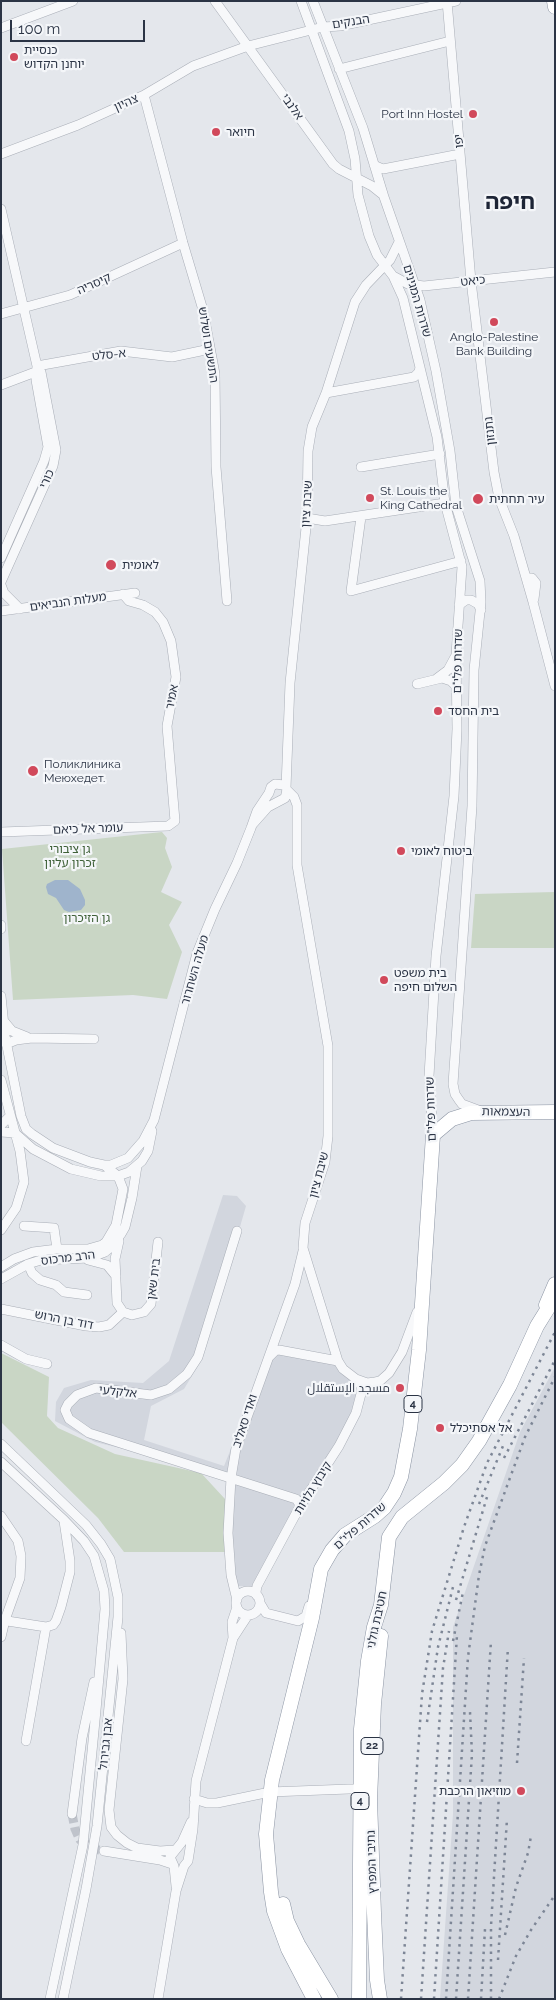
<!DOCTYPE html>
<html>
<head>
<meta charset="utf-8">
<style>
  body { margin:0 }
  #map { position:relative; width:556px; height:2000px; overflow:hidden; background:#e4e7ec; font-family:Raleway,sans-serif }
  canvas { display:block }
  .frame { position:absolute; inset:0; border:2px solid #2b3445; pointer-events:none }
  .scale { position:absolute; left:10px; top:20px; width:135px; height:22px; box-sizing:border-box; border:2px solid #2b3445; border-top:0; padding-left:6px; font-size:15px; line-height:18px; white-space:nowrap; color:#2b3445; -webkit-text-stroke:4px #f4f6f9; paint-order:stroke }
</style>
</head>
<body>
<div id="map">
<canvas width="556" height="2000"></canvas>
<div class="frame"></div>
<div class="scale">100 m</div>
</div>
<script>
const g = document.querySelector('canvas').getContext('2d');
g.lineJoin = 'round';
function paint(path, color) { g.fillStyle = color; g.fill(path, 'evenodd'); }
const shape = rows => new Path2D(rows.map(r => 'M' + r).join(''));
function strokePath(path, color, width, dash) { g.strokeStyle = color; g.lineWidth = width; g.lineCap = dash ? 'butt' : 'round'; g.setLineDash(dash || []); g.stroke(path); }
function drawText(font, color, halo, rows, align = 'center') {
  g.font = font + ' Raleway,Cairo,"Noto Sans Hebrew",sans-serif'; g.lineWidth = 4.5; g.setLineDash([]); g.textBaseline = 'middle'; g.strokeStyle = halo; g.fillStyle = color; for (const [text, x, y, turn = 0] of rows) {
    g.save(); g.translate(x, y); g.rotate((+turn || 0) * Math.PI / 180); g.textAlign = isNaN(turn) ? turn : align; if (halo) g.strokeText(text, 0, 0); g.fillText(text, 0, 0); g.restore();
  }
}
paint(shape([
  [223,1195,237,1196,246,1206,202,1359,184,1389,151,1406,144,1440,224,1466,267,1359,271,1353,327,1359,359,1382,360,1404,257,1586,235,1586,230,1534,231,1475,95,1442,55,1421,56,1402,64,1388,91,1380,143,1383,169,1361],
  [555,1367,555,1999,440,1999,453,1814,453,1627,520,1432]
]), '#d2d6de');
paint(shape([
  [162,832,167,838,165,848,172,867,161,892,182,902,169,925,182,952,167,999,133,995,13,1000,2,849],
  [555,892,555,948,471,948,475,894],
  [1,1353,49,1377,47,1416,58,1428,115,1454,201,1473,225,1499,225,1552,124,1552,98,1518,1,1422]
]), '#c9d6c5');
paint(shape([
  [55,880,68,880,80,889,85,900,85,905,81,910,69,912,64,910,56,898,48,894,46,887,47,884]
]), '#9fb4cc');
strokePath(shape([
  [72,1814,75,1829,80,1840,94,1849,104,1851]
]), '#bfc3cb', 9, [9, 4.5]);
const minor = shape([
  [215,1,333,164,339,169,372,186,382,194],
  [301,1,349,131,355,159,358,195,369,236,377,255,393,276,403,298,437,437,445,503,462,567,456,655,457,729,454,796,436,956,429,1076,433,1135],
  [313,1,363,128,384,197,420,300,436,371,450,451,456,506,480,581,481,602,474,670,472,806,453,1084,455,1094,459,1100,462,1104,478,1110],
  [447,1,471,281,494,472,499,498,514,536,533,602,555,686],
  [1,28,73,1],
  [339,69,450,41],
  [144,95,183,243,203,310,215,374,216,467,227,601],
  [1,154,78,125,144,95,193,66,248,46,323,27,340,26,456,1],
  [374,165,383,169,460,154],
  [1,209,37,366,36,380,48,447,44,461,1,558],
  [393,276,408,284,424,286,555,272],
  [1,314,70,295,183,243],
  [37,366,121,351,172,357,210,349],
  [1,385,38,371,41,372,56,450,53,466,1,582],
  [326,393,414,377,419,372,420,367],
  [361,467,440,454],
  [361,517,351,591,461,561],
  [307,518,325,521,445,503],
  [526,578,532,578,536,583,534,599],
  [1,585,4,593,20,609],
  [459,605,466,600,471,600,478,604,481,610],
  [1,611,135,593],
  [436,679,448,670,455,657],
  [417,684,442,678,451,681,456,686],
  [286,788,290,683,307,518,308,451,312,427,326,393,355,302,366,285,390,260,399,242],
  [287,790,294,797,297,805,297,865,328,1046,328,1136,325,1162,305,1223,303,1248,338,1361,343,1369,356,1379,367,1383,375,1382,380,1381,389,1373,402,1352,417,1312],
  [1,832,168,826,175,821,167,726,176,677,171,641,163,622,155,612,143,605,129,601,123,594],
  [1,925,1,929],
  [1,996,5,1036,21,1116,26,1129,32,1134,53,1148,90,1162,104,1165,111,1165,128,1158,143,1141,154,1120,197,953,215,909,237,863,251,828,257,811,269,793,271,787,275,784,284,785,287,790,285,798,268,807,252,825],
  [2,1019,12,1031,27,1037],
  [6,1044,16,1040,32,1038,94,1039],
  [1,1080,20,1151,24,1182,16,1208,1,1230],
  [1,1125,10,1116],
  [1,1132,15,1133],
  [15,1133,33,1149,71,1169,101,1176,118,1176,129,1172,142,1161,148,1151,152,1131],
  [24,1226,54,1228,57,1249],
  [237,1231,198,1357,187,1374,169,1389,151,1395,96,1388,77,1395,68,1404,65,1410,69,1419,89,1433,296,1499,299,1503,299,1508],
  [119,1241,115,1259,117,1303,123,1312,132,1315,144,1312,151,1304,158,1242],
  [88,1260,107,1265,116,1276],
  [28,1264,32,1273,40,1280,56,1285,64,1292,87,1295],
  [1,1267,14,1259,33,1252,57,1249,88,1249,102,1245,106,1242,116,1225,123,1189,118,1176,104,1165],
  [1,1279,28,1264,41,1260,89,1258,105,1252,111,1247,121,1234,125,1227,132,1198,137,1166],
  [1,1309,86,1326,99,1327,109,1325,123,1312],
  [1,1345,26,1359,47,1364],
  [269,1357,275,1351,279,1350,338,1361],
  [1,1444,86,1525,101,1544,110,1559,118,1597,118,1617,97,1826,86,1889,63,1999],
  [1,1462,64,1520,84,1541,94,1556,104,1591,105,1609,96,1710,83,1845,50,1999],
  [1,1516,18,1541,21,1556,20,1578,5,1620,1,1637],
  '236 1603a12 12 0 1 1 24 0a12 12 0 1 1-24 0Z',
  [257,1596,256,1592,257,1586,299,1508,339,1446,356,1413,362,1390,361,1386,356,1379],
  [237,1600,231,1575,228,1533,231,1478,236,1448,295,1284,303,1251],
  [260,1603,266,1613,298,1621,306,1616,309,1606],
  [1,1620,46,1627,53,1625,56,1621,61,1607,70,1572,70,1561,64,1521],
  [121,1633,123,1679,109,1810,111,1827,117,1835,127,1843,137,1848,160,1851,174,1850],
  [233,1638,232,1622,237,1607],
  [26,1741,46,1627],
  [194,1799,207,1803,217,1803,270,1792,349,1789,356,1789,360,1785],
  [72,1814,82,1738,94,1682],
  [104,1851,160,1860,172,1864],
  [176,1886,174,1866,170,1857,182,1842,191,1822],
  [158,1999,176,1891,184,1866,188,1861,193,1829,196,1781,233,1638,248,1615]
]);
const highway = shape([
  [554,1,555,7],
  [546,1305,555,1284],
  [283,1904,287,1921,298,1944,331,1999],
  [314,1999,288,1949,274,1911,271,1892,266,1834,272,1780,312,1618,321,1569,332,1550,345,1535,375,1516,384,1508,394,1493,401,1477,410,1429,419,1350,433,1135,452,1119,471,1113,555,1112],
  [359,1999,361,1729,368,1661,374,1627,381,1605,389,1537,402,1517,444,1483,462,1465,479,1441,510,1385,537,1326,555,1297],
  [380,1999,377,1980,374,1913,370,1800,374,1704,381,1636]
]);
strokePath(minor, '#a9aeb7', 10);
strokePath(highway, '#8b94a3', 15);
strokePath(minor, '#f7f8fa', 9);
strokePath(highway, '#fff', 14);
strokePath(shape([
  [504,1458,555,1360],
  [479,1504,503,1446],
  [456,1600,487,1497],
  [453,1641,463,1592],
  [427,1722,438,1647,453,1587],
  [517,1763,524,1658],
  [505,1935,516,1887,528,1853,531,1836],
  [498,1960,507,1819],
  [401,1999,422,1694,432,1631,464,1527,487,1463,555,1332],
  [421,1999,443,1668,449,1631],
  [434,1999,457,1635],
  [446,1999,468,1657,479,1575,485,1546,525,1437,555,1377],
  [456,1999,472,1754,470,1712],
  [468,1999,491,1641],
  [481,1999,485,1929],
  [491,1999,491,1926,508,1647],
  [499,1999,516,1956,531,1930,555,1895]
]), '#7d8696', 2.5, [2.5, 5]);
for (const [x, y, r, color] of [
  [14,57,5,"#d1495b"],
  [473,114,5,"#d1495b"],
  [216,132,5,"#d1495b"],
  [494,322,5,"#d1495b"],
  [370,498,5,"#d1495b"],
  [478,499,6,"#d1495b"],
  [111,565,6,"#d1495b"],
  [438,711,5,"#d1495b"],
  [33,771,6,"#d1495b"],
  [401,851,5,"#d1495b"],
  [384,980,5,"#d1495b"],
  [400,1388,5,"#d1495b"],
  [440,1428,5,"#d1495b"],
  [521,1791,5,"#d1495b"]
]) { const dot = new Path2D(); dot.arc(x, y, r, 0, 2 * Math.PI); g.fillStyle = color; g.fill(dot); strokePath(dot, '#f4f6f9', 2); }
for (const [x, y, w] of [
  [413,1404,18],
  [372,1746,22],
  [360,1801,18]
]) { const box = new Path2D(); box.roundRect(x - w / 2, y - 8.5, w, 17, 4); g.fillStyle = '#f4f6f9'; g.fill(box); strokePath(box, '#2b3445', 1); }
drawText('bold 11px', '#2b3445', null, [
  ["4",413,1404],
  ["22",372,1746],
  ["4",360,1801]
]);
drawText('12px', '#2b3445', '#f4f6f9', [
  ["הבנקים",351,22,-9],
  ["צהיון",126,103,-24],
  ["אלנבי",292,107,55],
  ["יפו",459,141,-96],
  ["כיאט",473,281,-6],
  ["קיסריה",94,284,-24],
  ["שדרות המגינים",417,301,74],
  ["התשעים ושלוש",208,345,81],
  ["א-סלט",109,355,-6],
  ["נתנזון",490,431,-96],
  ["כורי",47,479,-66],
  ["שיבת ציון",307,504,-87],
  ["מעלות הנביאים",68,602,-8],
  ["שדרות פלי\"ם",458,661,-89],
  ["אמיר",172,697,-79],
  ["עומר אל כיאם",88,829,-2],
  ["מעלה השחרור",195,970,-74],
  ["שדרות פלי\"ם",431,1109,-92],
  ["העצמאות",506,1112,1],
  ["שיבת ציון",319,1175,-75],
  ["הרב מרכוס",68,1258,-7],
  ["בית שאן",154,1279,-83],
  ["דוד בן הרוש",64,1320,11],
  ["אלקלעי",118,1392,6],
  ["ואדי סאליב",245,1421,-72],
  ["קיבוץ גלויות",313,1488,-58],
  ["שדרות פלי\"ם",360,1526,-41],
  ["חטיבת גולני",377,1620,-78],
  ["אבן גבירול",106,1744,-84],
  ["נתיבי המפרץ",372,1862,-92]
]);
drawText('12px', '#2b3445', '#f4f6f9', [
  ["כנסיית",24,50],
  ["יוחנן הקדוש",24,64],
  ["Port Inn Hostel",463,114,"right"],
  ["חיואר",226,132],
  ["Anglo-Palestine",494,337,"center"],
  ["Bank Building",494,351,"center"],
  ["St. Louis the",380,491],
  ["King Cathedral",380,505],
  ["עיר תחתית",489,499],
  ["לאומית",122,565],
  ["בית החסד",448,711],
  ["Поликлиника",44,764],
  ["Меюхедет.",44,778],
  ["ביטוח לאומי",411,851],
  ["בית משפט",394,973],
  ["השלום חיפה",394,987],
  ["مسجد الإستقلال",390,1388,"right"],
  ["אל אסתיכלל",450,1428],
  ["מוזיאון הרכבת",511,1791,"right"]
], 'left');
drawText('12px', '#3f6138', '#f4f6f9', [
  ["גן ציבורי",70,849],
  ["זכרון עליון",70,863],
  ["גן הזיכרון",87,918]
]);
drawText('bold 22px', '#1d2536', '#f4f6f9', [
  ["חיפה",510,202]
]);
</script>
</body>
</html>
